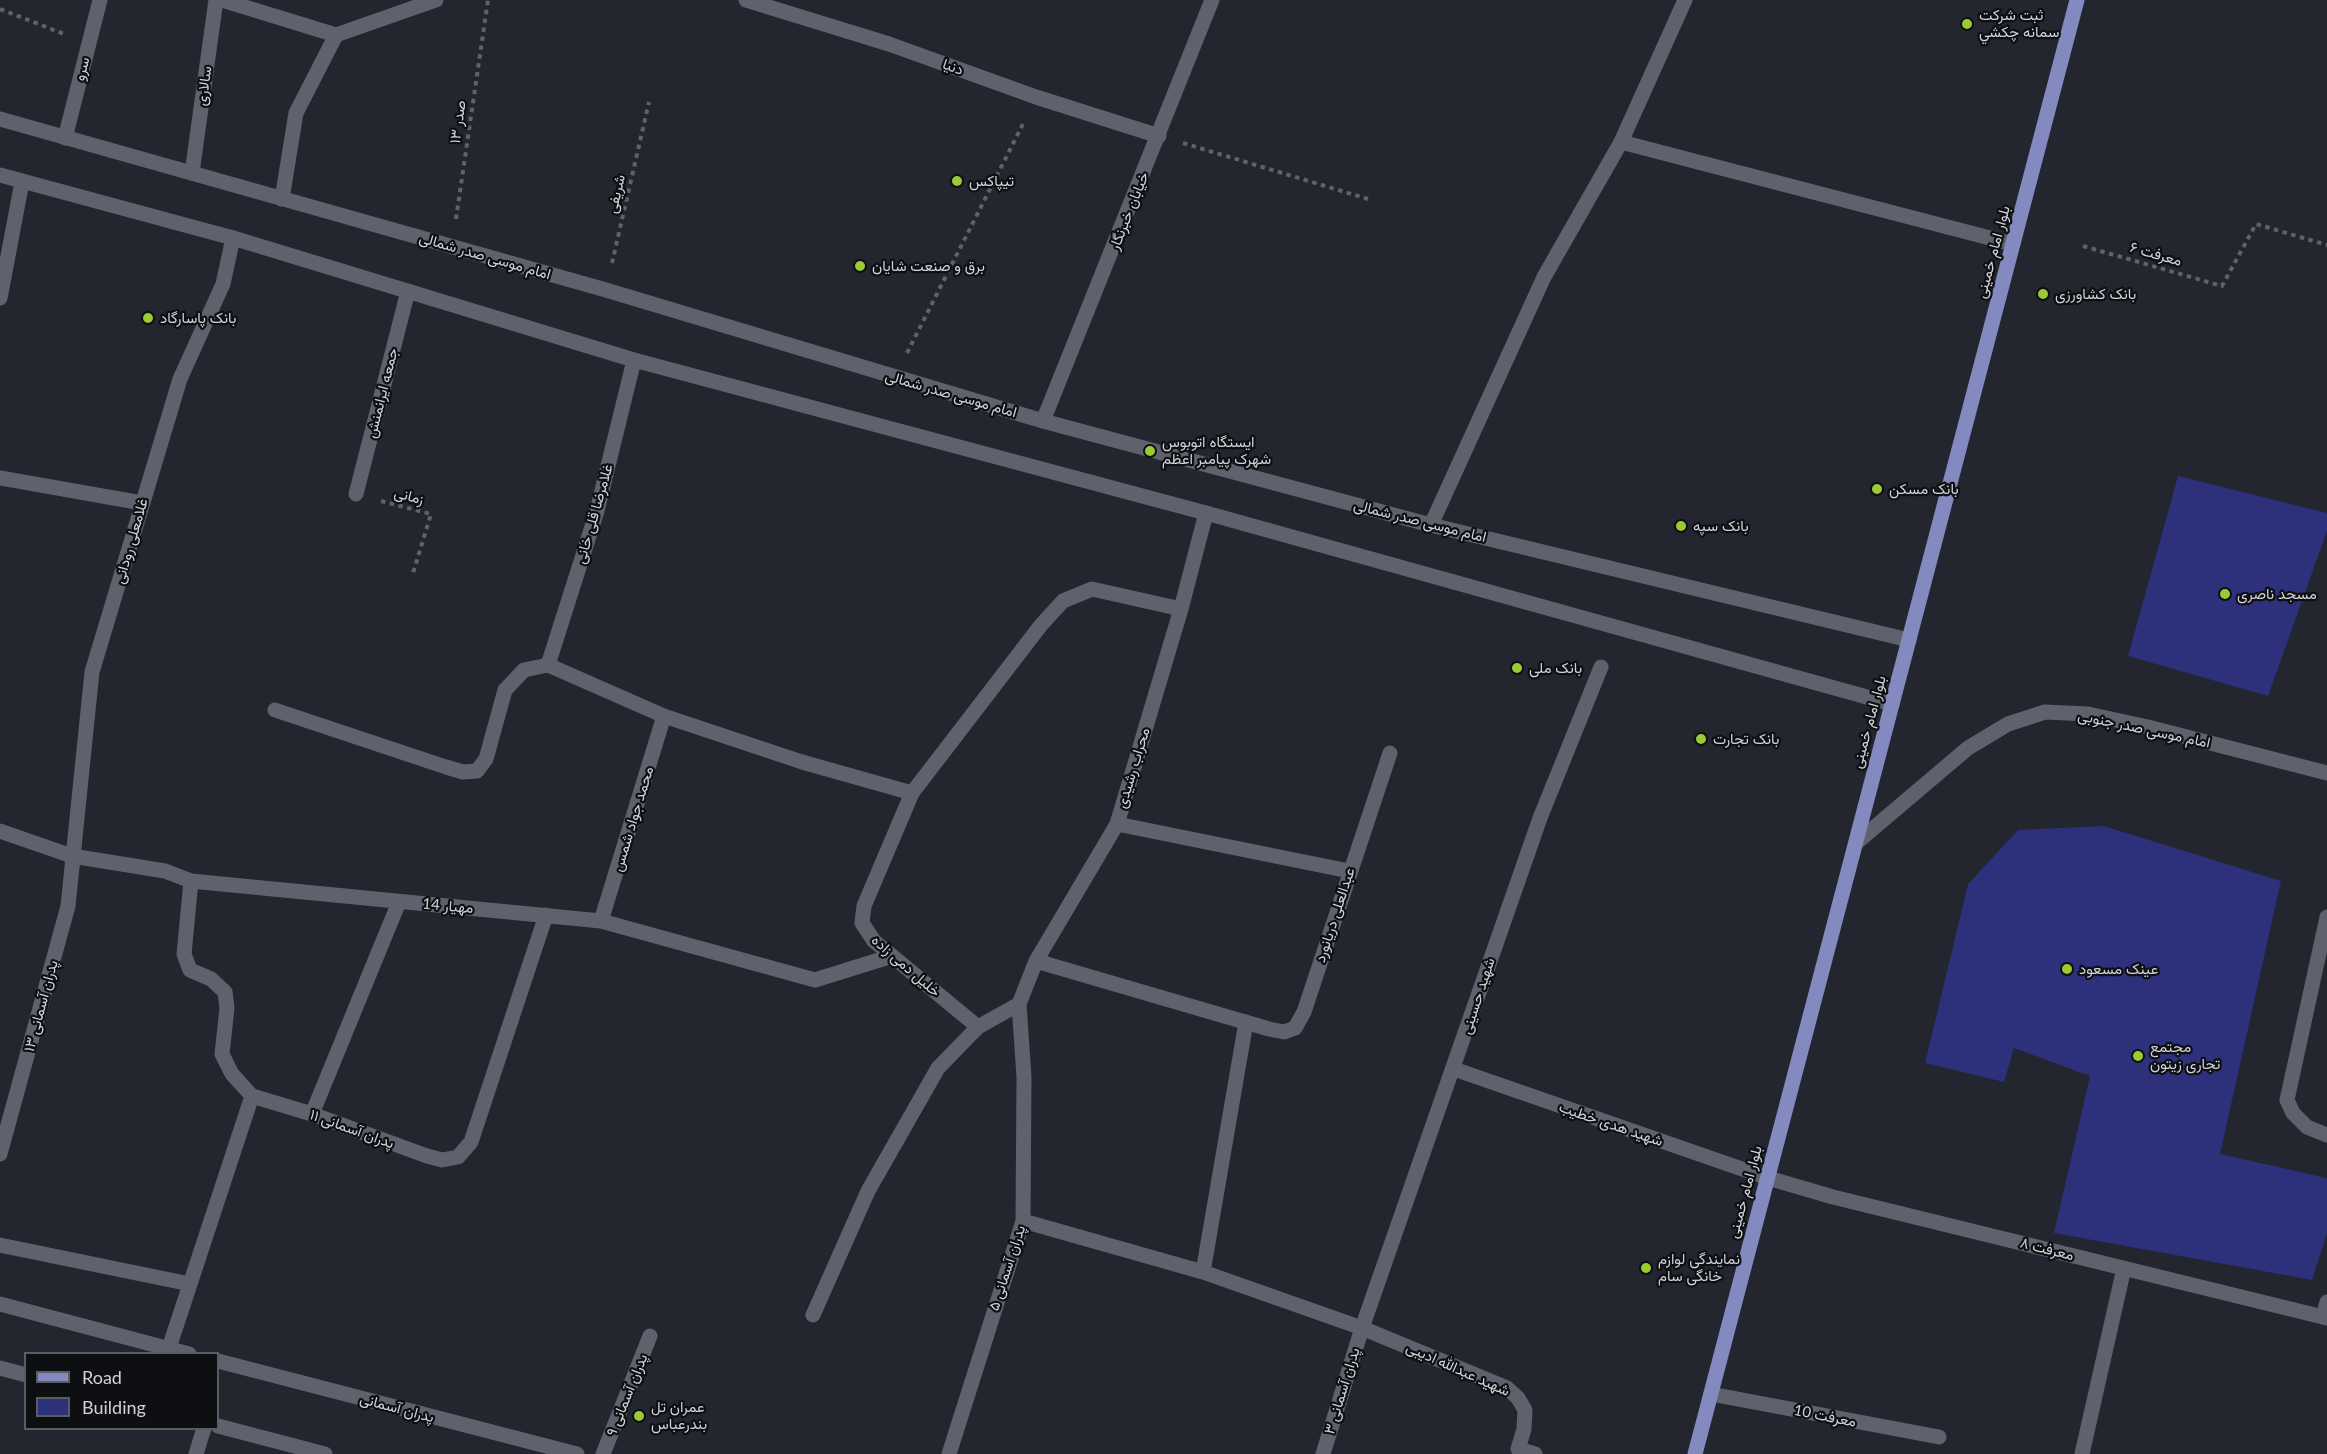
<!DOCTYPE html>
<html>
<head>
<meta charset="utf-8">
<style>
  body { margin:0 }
  #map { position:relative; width:2327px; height:1454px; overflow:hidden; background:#23252f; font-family:Lato,sans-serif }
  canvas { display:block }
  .legend { position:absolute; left:24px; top:1352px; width:195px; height:78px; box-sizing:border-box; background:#0e0f13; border:2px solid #5c5d62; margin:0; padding:8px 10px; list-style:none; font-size:18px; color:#d1d2d9 }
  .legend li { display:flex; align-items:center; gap:12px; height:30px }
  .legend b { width:30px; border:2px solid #5c5d62 }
</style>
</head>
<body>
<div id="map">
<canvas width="2327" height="1454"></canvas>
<ul class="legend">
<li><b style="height:8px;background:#828abf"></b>Road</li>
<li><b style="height:16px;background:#2d307a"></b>Building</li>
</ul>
</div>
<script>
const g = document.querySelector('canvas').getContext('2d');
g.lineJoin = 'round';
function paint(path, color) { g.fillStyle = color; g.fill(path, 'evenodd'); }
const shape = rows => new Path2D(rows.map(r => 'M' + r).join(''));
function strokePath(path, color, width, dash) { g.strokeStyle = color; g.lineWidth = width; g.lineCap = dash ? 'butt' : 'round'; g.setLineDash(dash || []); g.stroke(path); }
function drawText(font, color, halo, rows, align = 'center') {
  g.font = font + ' Lato,Vazirmatn,sans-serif'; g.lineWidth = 4.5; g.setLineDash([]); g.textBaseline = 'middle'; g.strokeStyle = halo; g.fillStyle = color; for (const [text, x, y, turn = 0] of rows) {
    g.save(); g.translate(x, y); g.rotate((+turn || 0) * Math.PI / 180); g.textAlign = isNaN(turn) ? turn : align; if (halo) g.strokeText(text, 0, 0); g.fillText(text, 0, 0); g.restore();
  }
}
paint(shape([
  [2178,476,2327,513,2327,531,2268,696,2128,656],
  [2104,826,2281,881,2220,1154,2327,1178,2327,1233,2312,1280,2054,1233,2090,1076,2014,1048,2004,1082,1925,1063,1968,884,2018,830]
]), '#2d307a');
strokePath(shape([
  [0,9,64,34],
  [1183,143,1368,199],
  [456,219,488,0],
  [2083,246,2222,286,2256,224,2327,245],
  [612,263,649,102],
  [907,353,1024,122],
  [381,501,431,514,413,573]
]), '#60626b', 4, [4.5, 4.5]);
strokePath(shape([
  [2327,917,2287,1100,2293,1113,2307,1127,2327,1135],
  [2323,1317,2327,1302]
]), '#5f616c', 15);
strokePath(shape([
  [222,0,336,35],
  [746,0,889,44,1036,97,1159,136],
  [65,138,100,0],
  [1621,142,2013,244],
  [192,173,216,0],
  [282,199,296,113,336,35,436,0],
  [0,298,22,182],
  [0,478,142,503],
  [356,494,408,291],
  [1431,525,1544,277,1621,142,1685,0],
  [548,665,597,511,634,360],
  [275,710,446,767,463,772,477,771,486,759,505,690,524,670,548,665,664,716,802,762,912,793,1041,625,1063,601,1092,589,1181,609],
  [912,793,864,906,862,923,874,941,978,1027],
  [1117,824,1349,871],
  [0,831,72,856,165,871,191,881,601,921,815,980,892,956],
  [191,881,184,954,190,970,211,979,225,992,227,1008,222,1054,232,1074,252,1096],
  [601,921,664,716],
  [1036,961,1269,1029,1284,1032,1295,1028,1304,1012,1390,753],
  [1454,1069,1768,1178,1833,1197,2327,1318],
  [312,1114,399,902],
  [0,1154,68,906,92,672,180,379,223,284,233,238],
  [1023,1221,1203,1272,1362,1328,1507,1388,1518,1398,1525,1410,1524,1429,1518,1449,1535,1454],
  [0,1245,190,1284],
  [1203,1272,1246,1022],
  [813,1315,868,1191,938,1068,978,1027,1019,1004],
  [169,1348,252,1096,312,1114,427,1156,442,1160,458,1157,471,1142,546,915],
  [1711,1394,1939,1437],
  [196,1454,204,1428],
  [603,1454,650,1336],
  [949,1454,1023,1221,1024,1077,1019,1004,1036,961,1117,824,1181,609,1206,513],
  [1323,1454,1362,1328,1540,818,1601,667],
  [2082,1454,2124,1268]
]), '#5f616c', 15);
strokePath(shape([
  [0,119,606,290,1043,421,1431,525,1909,640],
  [0,175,233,238,634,360,1206,513,1892,704],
  [1043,421,1212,0],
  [1856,843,1968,748,2008,724,2045,712,2088,714,2148,727,2327,773],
  [0,1304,189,1354],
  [218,1361,577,1454],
  [0,1368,26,1375],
  [218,1426,325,1454]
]), '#5f616c', 15);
strokePath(shape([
  [1695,1454,2077,0]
]), '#828abf', 15);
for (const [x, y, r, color] of [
  [1967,24,6,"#9acb34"],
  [957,181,6,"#9acb34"],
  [860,266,6,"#9acb34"],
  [2043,294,6,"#9acb34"],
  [148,318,6,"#9acb34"],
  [1150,451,6,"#9acb34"],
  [1877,489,6,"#9acb34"],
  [1681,526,6,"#9acb34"],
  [2225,594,6,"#9acb34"],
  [1517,668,6,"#9acb34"],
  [1701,739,6,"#9acb34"],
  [2067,969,6,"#9acb34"],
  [2138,1056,6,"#9acb34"],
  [1646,1268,6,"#9acb34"],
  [639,1416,6,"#9acb34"]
]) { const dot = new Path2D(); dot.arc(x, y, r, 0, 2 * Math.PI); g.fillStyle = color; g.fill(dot); strokePath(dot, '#0e0f13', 2); }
drawText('15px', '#d1d2d9', '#0e0f13', [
  ["ثبت شركت",1979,15],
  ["سمانه چكشي",1979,32],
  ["تیپاکس",969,181],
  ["برق و صنعت شایان",872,266],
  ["بانک کشاورزی",2055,294],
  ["بانک پاسارگاد",160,318],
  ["ایستگاه اتوبوس",1162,442],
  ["شهرک پیامبر اعظم",1162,459],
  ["بانک مسکن",1889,489],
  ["بانک سپه",1693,526],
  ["مسجد ناصری",2237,594],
  ["بانک ملی",1529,668],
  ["بانک تجارت",1713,739],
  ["عینک ‌‌مسعود",2079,969],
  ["مجتمع",2150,1047],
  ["تجاری زیتون",2150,1064],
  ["نمایندگی لوازم",1658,1259],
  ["خانگی سام",1658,1276],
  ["عمران تل",651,1407],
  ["بندرعباس",651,1424]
], 'left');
drawText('15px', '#d1d2d9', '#0e0f13', [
  ["دنیا",953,67,20],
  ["سرو",82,69,-76],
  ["سالاری",204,86,-82],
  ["صدر ۱۳",458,122,-82],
  ["شریفی",616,194,-77],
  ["خیابان خبرنگار",1129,211,-68],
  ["بلوار امام خمینی",1993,252,-75],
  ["معرفت ۶",2156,254,16],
  ["امام موسی صدر شمالی",485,256,16],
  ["جمعه ایرانمنش",382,393,-76],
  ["امام موسی صدر شمالی",951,394,16],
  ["زمانی",409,496,15],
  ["غلامرضا قلی خانی",594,514,-74],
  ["امام موسی صدر شمالی",1420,521,14],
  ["غلامعلی رودانی",131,541,-74],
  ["بلوار امام خمینی",1869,722,-75],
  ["امام موسی صدر جنوبی",2144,729,12],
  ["محراب رشیدی",1133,768,-73],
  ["محمد جواد شمس",633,819,-73],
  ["مهیار 14",448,906,5],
  ["عبدالعلی دریانورد",1335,915,-72],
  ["خلیل دمی زاده",906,966,41],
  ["شهید حسینی",1478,996,-72],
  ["پدران آسمانی ۱۳",41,1006,-75],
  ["شهید هدی خطیب",1611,1124,19],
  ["پدران آسمانی ۱۱",352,1129,20],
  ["بلوار امام خمینی",1745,1192,-75],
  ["معرفت ۸",2047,1249,14],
  ["پدران آسمانی ۵",1007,1268,-72],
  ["شهید عبدالله ادیبی",1458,1369,24],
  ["پدران آسمانی ۳",1342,1391,-73],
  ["پدران آسمانی ۹",627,1395,-68],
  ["پدران آسمانی",397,1408,15],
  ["معرفت 10",1825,1416,11]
]);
</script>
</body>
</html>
